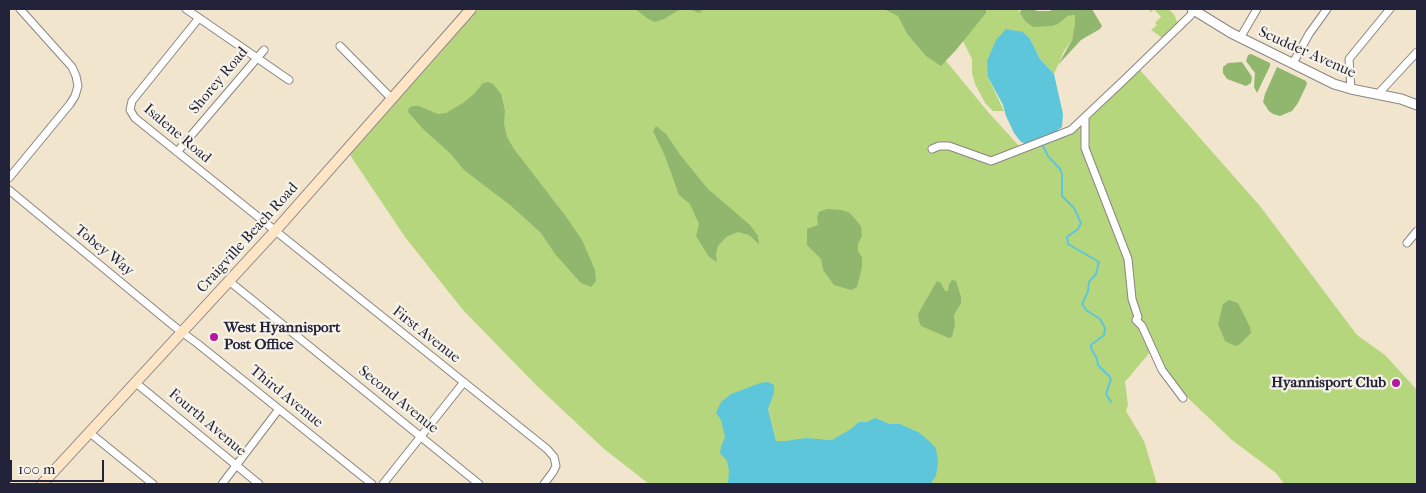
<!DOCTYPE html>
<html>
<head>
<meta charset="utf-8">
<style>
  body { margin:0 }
  #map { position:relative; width:1426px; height:493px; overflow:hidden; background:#f1e6cd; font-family:"IM FELL French Canon",serif }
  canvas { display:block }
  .frame { position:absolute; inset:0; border:10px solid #22223b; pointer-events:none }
  .scale { position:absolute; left:10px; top:460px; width:94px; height:22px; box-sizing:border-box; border:2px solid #22223b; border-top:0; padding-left:6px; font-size:15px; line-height:18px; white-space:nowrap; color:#22223b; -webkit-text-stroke:4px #f7f3e8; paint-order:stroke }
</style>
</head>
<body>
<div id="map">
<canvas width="1426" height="493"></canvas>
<div class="frame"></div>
<div class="scale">100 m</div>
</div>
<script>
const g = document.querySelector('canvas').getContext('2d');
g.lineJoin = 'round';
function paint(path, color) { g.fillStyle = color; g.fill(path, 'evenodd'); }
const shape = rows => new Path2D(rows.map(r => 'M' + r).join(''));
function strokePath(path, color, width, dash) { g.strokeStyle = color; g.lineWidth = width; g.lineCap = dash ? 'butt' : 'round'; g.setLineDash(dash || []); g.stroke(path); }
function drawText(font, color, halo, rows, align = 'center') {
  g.font = font + ' "IM FELL French Canon",serif'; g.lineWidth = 4.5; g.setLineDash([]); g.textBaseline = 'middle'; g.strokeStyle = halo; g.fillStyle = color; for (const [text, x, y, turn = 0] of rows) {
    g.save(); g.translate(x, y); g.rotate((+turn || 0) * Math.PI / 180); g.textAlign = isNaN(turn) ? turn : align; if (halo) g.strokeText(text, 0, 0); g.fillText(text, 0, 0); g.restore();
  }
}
paint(shape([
  [479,9,903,9,989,113,1020,147,1067,130,1082,118,1095,112,1140,70,1260,206,1357,335,1385,355,1417,390,1417,484,1284,484,1276,473,1232,440,1166,377,1151,351,1125,382,1128,405,1126,411,1144,441,1157,484,923,484,916,431,907,428,832,440,814,439,792,445,776,441,768,409,769,406,731,461,729,484,649,484,603,448,536,385,463,310,405,237,350,155],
  [953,9,1018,9,1025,21,1058,24,1068,16,1075,15,1075,23,1072,40,1064,51,1054,74,1040,59,1030,39,988,77,1004,111,993,111,985,103,975,84,972,73,972,59,960,35],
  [1148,9,1168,9,1174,14,1178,24,1164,37,1161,37,1151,30,1157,25,1155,23,1161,17,1154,9,1151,12]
]), '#b6d67e');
paint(shape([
  [635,9,704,9,699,13,692,10,679,10,664,19,655,22,650,20],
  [884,9,986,9,986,13,956,50,941,66,926,56,908,35,898,16],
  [1021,9,1033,9,1037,11,1050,11,1052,9,1092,9,1102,26,1100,29,1081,40,1058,65,1072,40,1075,23,1075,15,1068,16,1058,24,1052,26,1033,27,1025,21,1020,13],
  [1251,54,1270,63,1270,66,1257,93,1254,87,1255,73,1246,61,1248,55],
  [1242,62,1252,77,1251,83,1246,86,1227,79,1223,73,1223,67,1228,63],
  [1277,67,1306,81,1307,84,1298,103,1292,111,1280,116,1273,114,1269,111,1263,102,1265,94],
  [488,82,493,84,501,94,505,111,504,124,507,137,514,149,567,218,582,240,595,270,596,281,591,287,581,283,555,254,541,233,510,205,464,170,450,153,424,130,408,112,409,108,413,106,419,106,438,114,446,113,463,103,474,94,483,83],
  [656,126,666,134,681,156,708,189,750,225,758,236,759,244,749,235,738,232,726,237,718,246,716,253,717,262,709,257,696,236,699,224,690,204,679,195,665,156,653,131],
  [827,209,842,210,850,213,861,226,862,236,858,244,858,251,862,257,862,267,857,287,851,290,834,285,823,270,821,259,807,245,807,229,818,225,817,218,819,212],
  [952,280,956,281,961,297,961,303,954,315,955,325,952,337,949,338,921,326,919,321,918,314,937,281,941,283,945,291,948,291,949,284],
  [1229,300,1238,303,1250,327,1251,333,1239,345,1235,346,1225,341,1218,324,1223,304]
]), '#90b76d');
paint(shape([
  [1006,29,1023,32,1030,39,1040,59,1054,74,1063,114,1062,127,1051,135,1028,144,1021,142,1014,133,1006,116,1003,105,988,77,987,61,996,40],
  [768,382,774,385,774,393,768,409,776,441,785,441,806,438,832,440,851,429,859,422,867,422,875,418,890,424,900,424,918,432,928,440,936,448,938,462,936,476,930,484,728,484,729,470,727,461,720,453,721,447,725,437,721,420,716,413,721,402,731,394,760,383]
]), '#5ec6db');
strokePath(shape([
  [1042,144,1048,156,1060,169,1062,174,1062,196,1074,208,1081,223,1078,229,1067,237,1068,244,1099,262,1096,274,1089,282,1088,291,1082,304,1086,310,1100,319,1105,328,1104,335,1091,345,1091,348,1097,359,1098,365,1109,376,1111,379,1106,394,1111,402]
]), '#5ec6db', 2);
const minor = shape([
  [186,9,289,80],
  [199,18,132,101,130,110,135,118,547,449,554,457,556,466,553,472,544,484],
  [1240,38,1257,9],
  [340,46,392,99],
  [1293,63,1309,34,1327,9],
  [1351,89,1349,59,1390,9],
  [1378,94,1417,52],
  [1085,118,1085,148,1128,259,1132,299,1138,317,1136,320,1142,326,1162,370,1183,398],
  [932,149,939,146,949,146,991,161,1071,130,1125,79,1190,16,1194,10],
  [177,152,264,50],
  [9,178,70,104,75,96,78,86,76,76,72,67,20,9],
  [9,190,175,327,198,344,372,484],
  [1407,243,1417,231],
  [229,281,479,484],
  [136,383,259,484],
  [90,433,153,484],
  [222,484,279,409],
  [383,484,464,382]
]);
const tertiary = shape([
  [1192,9,1231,33,1334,84,1351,89,1401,99,1417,105]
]);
const secondary = shape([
  [42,484,276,230,471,9]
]);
strokePath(minor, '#8a8484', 9);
strokePath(tertiary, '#8a8484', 11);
strokePath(secondary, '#8a8484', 12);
strokePath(minor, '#fff', 7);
strokePath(tertiary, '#fff', 9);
strokePath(secondary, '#fde5c5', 10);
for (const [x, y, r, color] of [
  [214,337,5,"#b5179e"],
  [1396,383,5,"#b5179e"]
]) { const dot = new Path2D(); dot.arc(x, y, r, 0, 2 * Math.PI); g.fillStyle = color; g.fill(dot); strokePath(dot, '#f7f3e8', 2); }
drawText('15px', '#22223b', '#f7f3e8', [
  ["Scudder Avenue",1307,53,24],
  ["Shorey Road",219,81,-50],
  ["Isalene Road",177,134,40],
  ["Craigville Beach Road",248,238,-48],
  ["Tobey Way",104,251,39],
  ["First Avenue",426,335,38],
  ["Third Avenue",286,397,39],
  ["Second Avenue",398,400,39],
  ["Fourth Avenue",207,423,40]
]);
drawText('bold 15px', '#22223b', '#f7f3e8', [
  ["West Hyannisport",224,328],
  ["Post Office",224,345],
  ["Hyannisport Club",1386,383,"right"]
], 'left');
</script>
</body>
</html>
